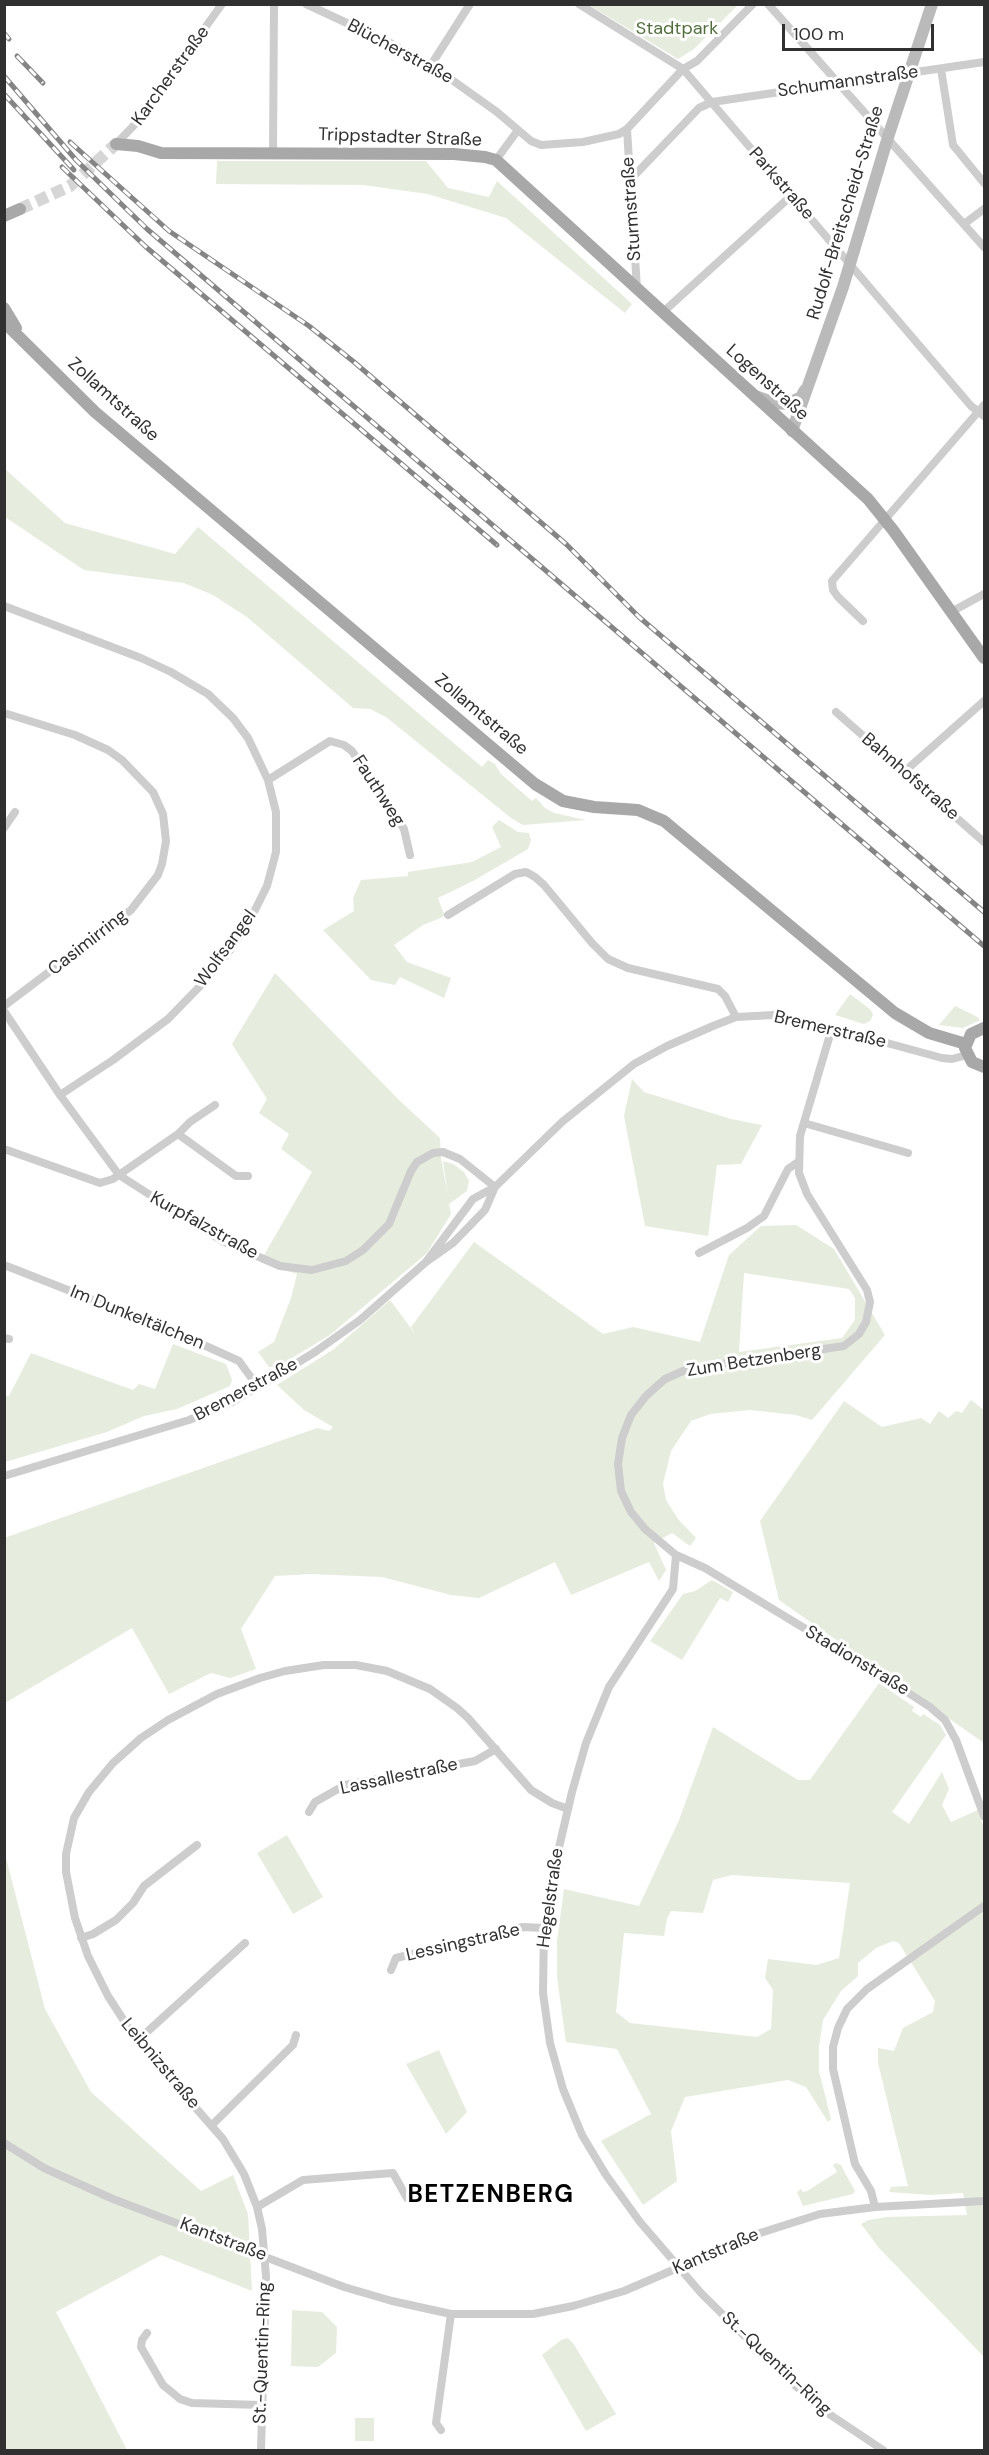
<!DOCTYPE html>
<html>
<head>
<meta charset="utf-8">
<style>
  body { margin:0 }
  #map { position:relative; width:989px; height:2455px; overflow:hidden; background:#fff; font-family:"DM Sans",sans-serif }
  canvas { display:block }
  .frame { position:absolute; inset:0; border:6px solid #303030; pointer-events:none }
  .scale { position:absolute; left:782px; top:24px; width:152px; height:27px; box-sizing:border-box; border:3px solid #303030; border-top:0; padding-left:8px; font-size:18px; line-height:21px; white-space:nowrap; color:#303030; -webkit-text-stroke:4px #fff; paint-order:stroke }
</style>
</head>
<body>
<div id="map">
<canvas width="989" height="2455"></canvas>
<div class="frame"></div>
<div class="scale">100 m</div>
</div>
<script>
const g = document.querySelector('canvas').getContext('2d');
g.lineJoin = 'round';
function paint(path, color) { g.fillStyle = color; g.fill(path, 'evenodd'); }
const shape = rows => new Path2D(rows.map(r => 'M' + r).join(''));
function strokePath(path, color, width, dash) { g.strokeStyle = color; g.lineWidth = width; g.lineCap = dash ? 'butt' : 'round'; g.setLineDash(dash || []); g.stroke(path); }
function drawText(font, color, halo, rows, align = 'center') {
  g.font = font + ' "DM Sans",sans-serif'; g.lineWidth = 6; g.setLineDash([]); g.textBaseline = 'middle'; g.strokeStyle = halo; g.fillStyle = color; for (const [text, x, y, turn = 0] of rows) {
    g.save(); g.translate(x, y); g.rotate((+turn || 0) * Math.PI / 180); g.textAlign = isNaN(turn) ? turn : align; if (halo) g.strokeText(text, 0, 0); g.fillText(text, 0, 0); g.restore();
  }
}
paint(shape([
  [589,5,738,4,738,5,694,49,678,59],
  [217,161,426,161,448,188,489,197,497,181,632,304,625,313,506,218,428,194,363,185,216,184],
  [4,468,65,523,175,554,198,527,482,767,488,760,495,764,501,774,532,801,536,798,545,808,554,813,586,820,523,825,511,818,386,717,370,709,353,708,247,617,213,595,184,583,84,570,5,517],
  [499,820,518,832,529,833,531,840,528,849,473,881,438,898,444,914,443,917,423,925,394,945,407,962,451,978,444,998,400,977,395,985,371,980,323,930,354,911,353,898,361,880,408,876,408,872,472,862,501,847,492,827],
  [275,973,399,1100,440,1138,441,1158,448,1196,443,1161,453,1164,464,1172,469,1181,467,1191,449,1204,451,1214,427,1253,330,1335,277,1367,269,1367,258,1352,274,1342,291,1298,297,1274,260,1262,312,1172,281,1149,289,1134,259,1113,267,1099,232,1044],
  [850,994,871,1010,873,1015,870,1021,864,1024,835,1015],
  [955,1006,976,1016,980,1020,963,1028,939,1025],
  [632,1079,644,1092,731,1119,762,1125,741,1164,717,1165,708,1236,645,1226,624,1116],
  [796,1225,834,1249,885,1335,812,1420,796,1415,750,1410,710,1414,691,1421,671,1451,663,1484,666,1500,678,1519,696,1538,690,1546,672,1533,654,1543,666,1570,659,1581,649,1562,571,1595,555,1562,479,1598,451,1595,382,1577,310,1574,275,1576,241,1629,256,1669,230,1678,211,1673,169,1694,132,1628,5,1703,4,1538,317,1428,329,1431,333,1427,304,1410,277,1385,334,1349,390,1300,416,1335,411,1327,474,1242,603,1334,633,1327,700,1342,729,1255,761,1226],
  [744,1273,849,1289,855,1298,855,1320,842,1338,739,1352],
  [173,1344,226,1364,232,1380,230,1386,177,1409,144,1416,107,1432,5,1462,5,1396,9,1396,31,1353,133,1390,139,1384,155,1389],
  [971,1400,984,1410,984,1743,779,1600,760,1521,844,1401,882,1427,921,1418,930,1424,939,1411,948,1418,956,1411,962,1413],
  [712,1580,733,1592,728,1602,720,1598,682,1660,650,1641,683,1594,695,1591],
  [879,1683,914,1707,912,1711,921,1717,923,1714,940,1725,946,1735,892,1812,909,1824,942,1772,949,1789,942,1805,951,1822,978,1810,984,1828,984,2357,879,2248,861,2224,869,2220,887,2217,967,2215,963,2193,931,2195,889,2192,891,2187,908,2186,878,2063,878,2048,894,2051,903,2028,933,2012,935,2001,899,1943,893,1941,876,1948,858,1963,858,1976,841,1991,823,2020,819,2047,819,2071,831,2119,828,2122,806,2087,788,2080,685,2097,671,2131,677,2181,643,2205,601,2141,651,2114,617,2049,566,2042,557,1977,557,1941,564,1889,639,1906,679,1820,713,1727,798,1780,810,1780],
  [732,1875,850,1883,839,1958,817,1965,768,1959,765,1978,773,1990,771,2029,757,2037,630,2023,616,2012,624,1933,664,1936,667,1919,671,1911,703,1913,713,1880],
  [287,1835,323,1897,293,1914,257,1853],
  [4,1850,45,2009,91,2092,201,2191,233,2175,248,2214,252,2291,161,2255,56,2312,127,2450,5,2450],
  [439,2050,467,2112,446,2134,406,2064],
  [836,2163,841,2165,844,2171,855,2191,853,2194,803,2206,797,2192,801,2189,803,2192,807,2191,837,2172,833,2165],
  [292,2310,322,2312,337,2327,336,2353,318,2367,291,2366],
  [568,2338,573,2343,616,2414,586,2431,542,2355,561,2340],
  [355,2418,374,2418,374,2441,355,2441]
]), '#e6edde');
strokePath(shape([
  [20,209,70,186,116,144]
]), '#d6d6d6', 12, [12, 6]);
strokePath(shape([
  [306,4,392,44,431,65,497,112,531,141,541,145,583,142,619,134,627,129,683,69,697,61,753,4],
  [579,4,683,69,971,406,984,416],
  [768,4,984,247],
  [431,65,470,4],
  [941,69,953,145,984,183],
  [627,129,637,289],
  [116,144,139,120,222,4],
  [273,153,274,4],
  [496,160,518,130],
  [631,179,699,108,712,102,984,62],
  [964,224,984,209],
  [662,313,791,196],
  [4,606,141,658,171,672,208,694,233,718,248,738,268,780,276,812,276,852,267,886,251,918,231,949,204,982,168,1019,113,1060,60,1095],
  [951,612,984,594],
  [863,621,838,597,833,590,832,581,984,405],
  [836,712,984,842],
  [4,713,75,735,108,750,122,760,153,792,163,814,166,841,162,864,158,875,131,910,4,1006],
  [904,772,984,701],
  [268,780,330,741,344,745,352,751,404,829,410,855],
  [4,828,15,812],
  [448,915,515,874,526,872,535,877,544,885,592,943,608,959,628,968,718,989,725,996,736,1017],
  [4,1011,60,1095,119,1175,222,1241,280,1266,312,1270,346,1261,363,1250,389,1224,411,1171,417,1162,433,1153,443,1152,460,1159,495,1187],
  [832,1028,800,1136,799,1173,807,1194,867,1290,870,1302,866,1322,859,1334,844,1346,707,1366,683,1371,665,1379,646,1396,631,1415,622,1438,618,1464,621,1491,631,1512,645,1529,676,1555,705,1568,870,1668,930,1707,945,1720,956,1740,984,1816],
  [804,1123,908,1153],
  [178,1134,190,1122,215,1105],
  [4,1149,100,1183,113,1179,178,1134,236,1176,248,1176],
  [699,1253,747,1228,764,1216,788,1169,798,1162],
  [426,1262,473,1199,495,1187,562,1122,634,1064,667,1046,713,1026,736,1017,774,1015,832,1028,942,1058,952,1059,967,1055],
  [4,1265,175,1332,239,1361,258,1387],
  [4,1338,9,1339],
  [4,1476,189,1420,232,1402,271,1379,315,1352,360,1320,426,1262,453,1243,485,1210,495,1187],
  [676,1555,673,1589,609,1687,586,1743,572,1792,552,1877,544,1928,543,1993,550,2043,563,2089,582,2135,606,2175,640,2222,701,2293,790,2381,823,2410,883,2450],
  [309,1812,315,1802,345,1785,475,1761,496,1749],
  [81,1938,93,1934,116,1920,133,1903,144,1886,197,1845],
  [391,1970,396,1958,523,1927,544,1928],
  [137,2041,245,1943],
  [212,2125,293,2045,296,2035],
  [4,2143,44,2168,113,2199,344,2287,392,2301,451,2314,533,2314,573,2306,624,2291,757,2234,820,2214,875,2207,984,2201],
  [257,2207,303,2180,393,2173,407,2198],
  [875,2207,871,2191,855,2164,833,2069,833,2047,838,2028,847,2009,867,1989,984,1906],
  [147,2333,142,2340,141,2347,163,2385,180,2399,192,2403,262,2405],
  [441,2430,436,2423,451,2314],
  [261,2450,266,2276,262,2229,257,2207,244,2174,223,2139,137,2041,108,1996,88,1956,75,1918,66,1872,66,1854,74,1818,89,1792,113,1763,141,1738,168,1720,217,1694,260,1678,285,1671,324,1665,356,1665,387,1671,430,1689,457,1708,468,1718,531,1790,552,1803,568,1809]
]), '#cdcdcd', 8);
strokePath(shape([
  [755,396,775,403,787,404,801,397,805,390],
  [792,431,843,287,888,137,932,4]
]), '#bababa', 12);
strokePath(shape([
  [116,144,138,146,161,153,454,154,485,157,496,160,868,499,893,530,984,658],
  [4,216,20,209],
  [4,308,16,328],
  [4,322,95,412,535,784,563,801,594,807,638,810,664,821,895,1013,929,1033,966,1044],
  [984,1028,971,1034,965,1048,972,1062,984,1067]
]), '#a8a8a8', 12);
const rail = shape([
  [4,33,9,39],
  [17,56,43,83],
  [4,76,76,160,147,229,984,946],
  [4,94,74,170],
  [70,142,169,231,309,326,354,362,566,544,639,617,984,912],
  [62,167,146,247,497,545]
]);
strokePath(rail, '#858585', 5);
strokePath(rail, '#fff', 3, [9]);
drawText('18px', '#516e3c', '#fff', [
  ["Stadtpark",677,29]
]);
drawText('18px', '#303030', '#fff', [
  ["Blücherstraße",400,52,28],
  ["Karcherstraße",171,76,-54],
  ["Schumannstraße",848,82,-8],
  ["Trippstadter Straße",400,138,2],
  ["Parkstraße",781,184,49],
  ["Sturmstraße",632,209,-94],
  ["Rudolf-Breitscheid-Straße",846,213,-73],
  ["Logenstraße",767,383,42],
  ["Zollamtstraße",113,400,42],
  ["Zollamtstraße",481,715,40],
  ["Bahnhofstraße",910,777,41],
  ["Fauthweg",378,791,57],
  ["Casimirring",88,943,-38],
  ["Wolfsangel",226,949,-54],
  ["Bremerstraße",830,1030,13],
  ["Kurpfalzstraße",204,1226,29],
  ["Im Dunkeltälchen",137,1318,22],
  ["Zum Betzenberg",754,1361,-9],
  ["Bremerstraße",246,1390,-28],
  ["Stadionstraße",857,1661,31],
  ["Lassallestraße",399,1777,-12],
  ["Hegelstraße",551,1898,-82],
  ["Lessingstraße",463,1943,-13],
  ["Leibnizstraße",160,2064,50],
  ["Kantstraße",223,2240,21],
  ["Kantstraße",716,2252,-23],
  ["St.-Quentin-Ring",263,2353,-88],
  ["St.-Quentin-Ring",776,2364,43]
]);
g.letterSpacing = '1.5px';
drawText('bold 24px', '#000', '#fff', [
  ["BETZENBERG",491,2196]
]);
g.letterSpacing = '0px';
</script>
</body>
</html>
